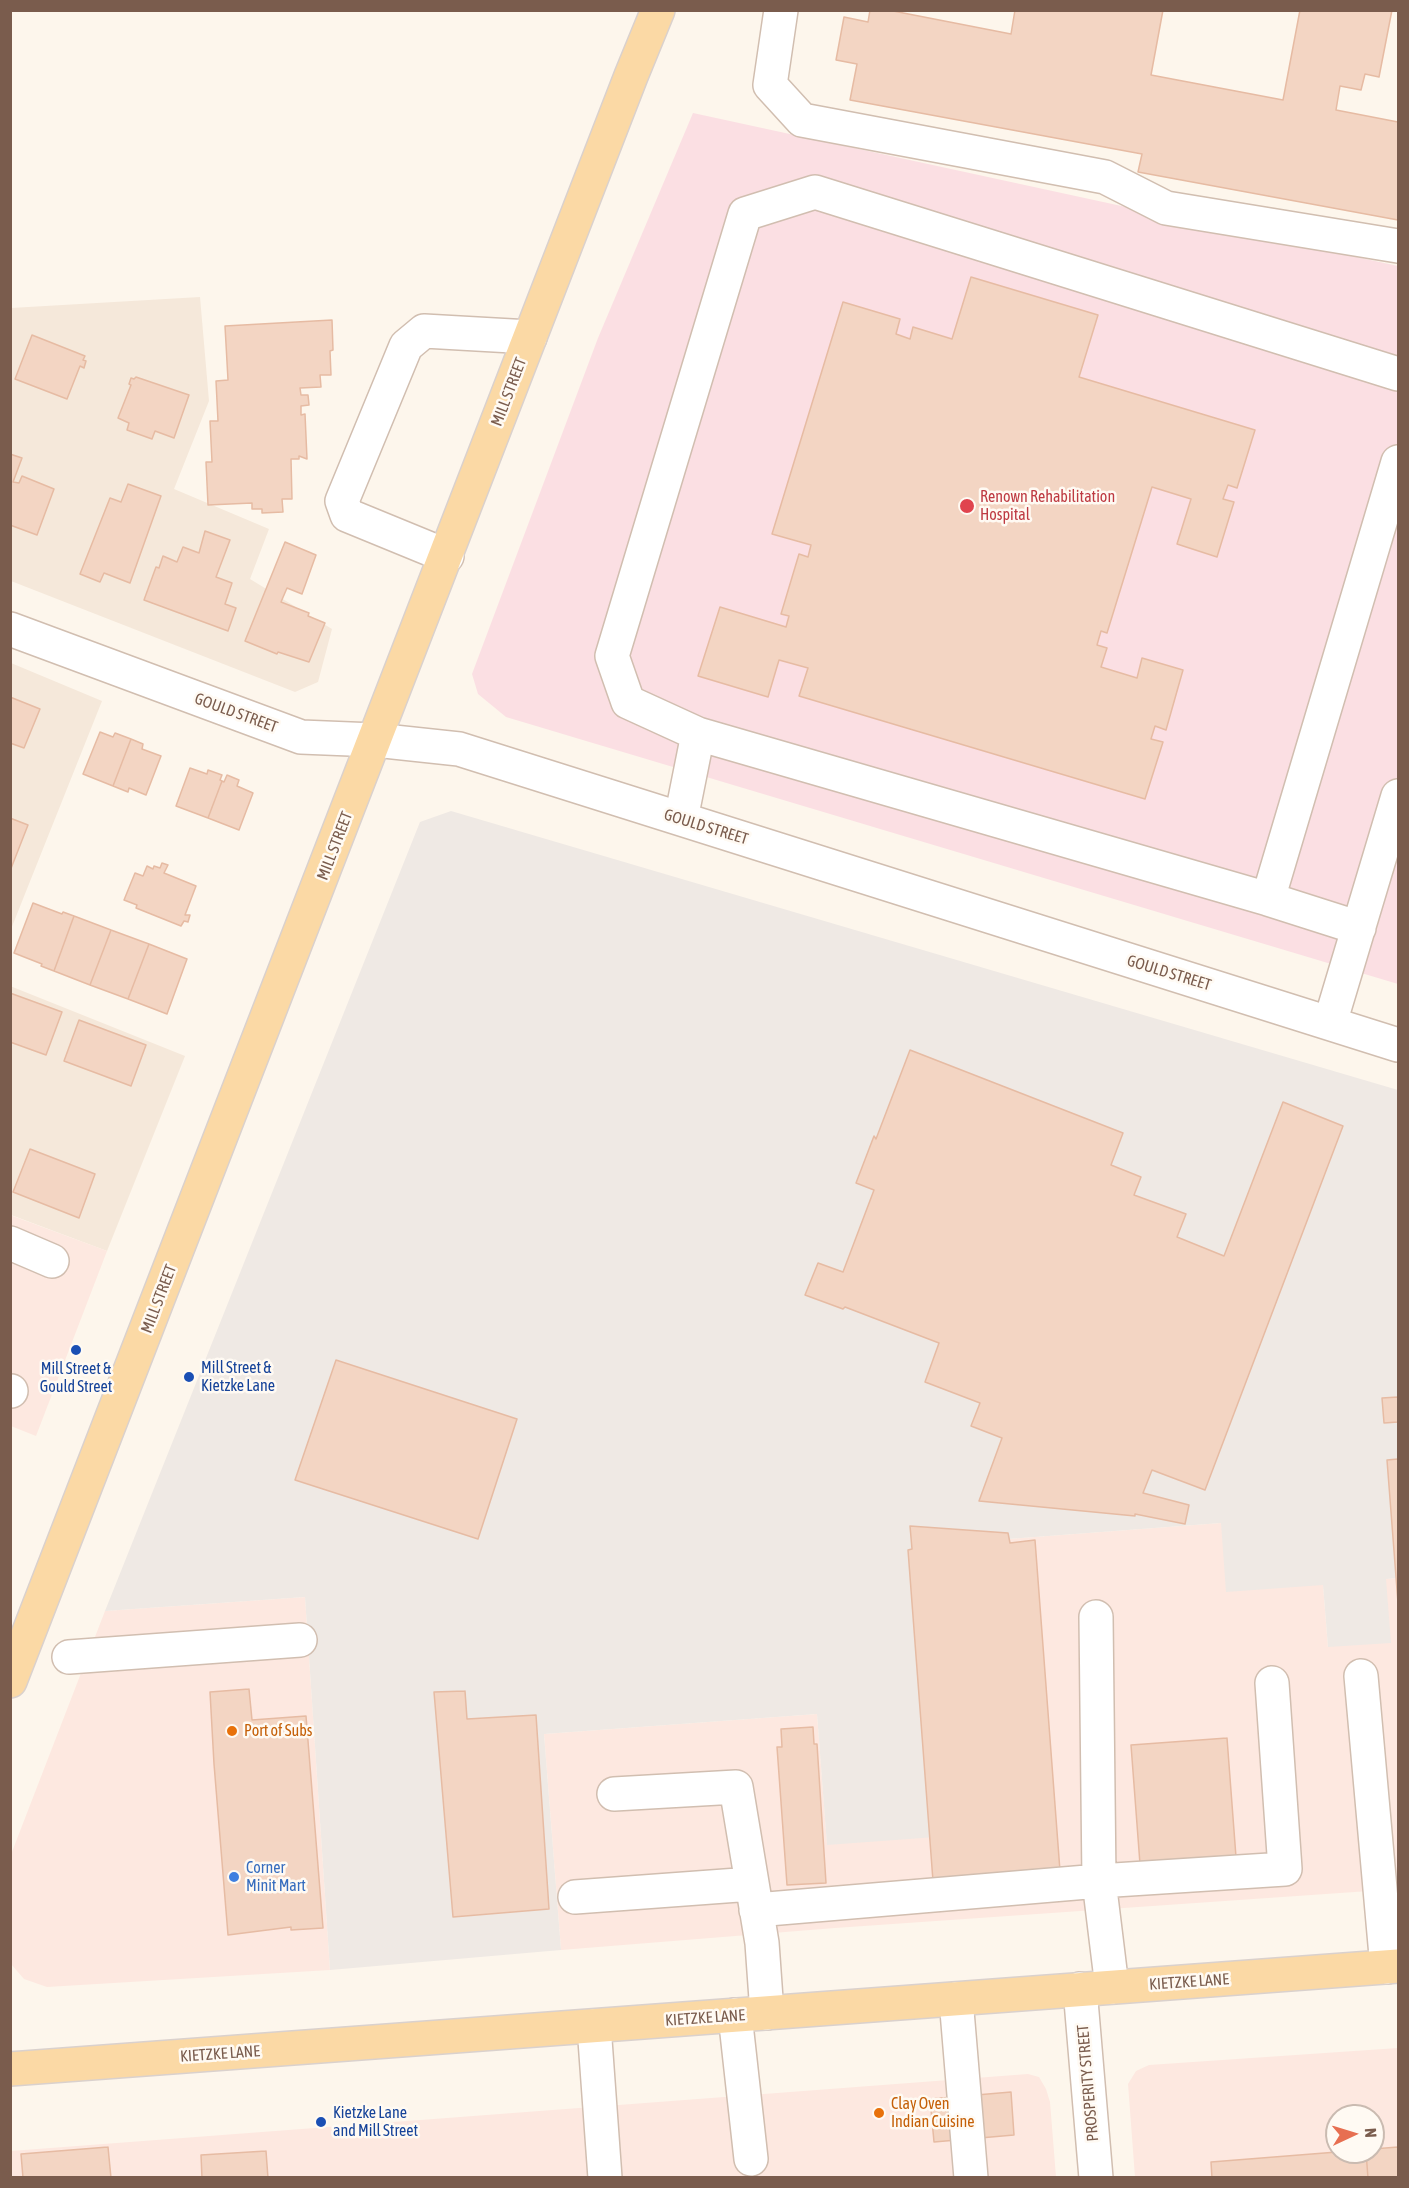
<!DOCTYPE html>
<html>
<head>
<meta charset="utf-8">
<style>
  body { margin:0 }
  #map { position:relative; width:1409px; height:2188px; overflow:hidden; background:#fdf6ec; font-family:"Asap Condensed",sans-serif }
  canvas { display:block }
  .frame { position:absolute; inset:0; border:12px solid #7a5c4d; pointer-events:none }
  .north { position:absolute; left:1325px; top:2104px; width:60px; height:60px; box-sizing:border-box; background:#fffaf3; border:2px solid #cabbb1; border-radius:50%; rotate:86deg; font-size:16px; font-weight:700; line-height:24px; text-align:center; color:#7a5c4d }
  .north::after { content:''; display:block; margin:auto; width:21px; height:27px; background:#e76f51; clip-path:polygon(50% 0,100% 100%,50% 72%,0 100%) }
</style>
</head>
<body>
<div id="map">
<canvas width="1409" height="2188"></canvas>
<div class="frame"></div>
<div class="north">N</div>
</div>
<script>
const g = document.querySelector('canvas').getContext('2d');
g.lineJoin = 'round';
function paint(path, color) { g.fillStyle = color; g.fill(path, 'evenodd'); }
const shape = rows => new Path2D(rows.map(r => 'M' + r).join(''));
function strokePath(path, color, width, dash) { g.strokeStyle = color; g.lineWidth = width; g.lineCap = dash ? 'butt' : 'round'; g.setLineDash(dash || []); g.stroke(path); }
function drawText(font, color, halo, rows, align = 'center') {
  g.font = font + ' "Asap Condensed",sans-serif'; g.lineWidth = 5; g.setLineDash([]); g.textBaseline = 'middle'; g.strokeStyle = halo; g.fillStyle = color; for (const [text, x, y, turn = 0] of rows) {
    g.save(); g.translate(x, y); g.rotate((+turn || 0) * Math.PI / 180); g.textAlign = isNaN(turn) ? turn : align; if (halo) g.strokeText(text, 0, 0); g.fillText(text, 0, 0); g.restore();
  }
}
paint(shape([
  [200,297,209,401,174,489,269,529,250,579,332,629,318,682,295,692,11,581,11,308],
  [11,663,102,701,11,929],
  [10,986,185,1056,107,1251,11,1215]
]), '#f5e8da');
paint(shape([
  [10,1215,107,1251,36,1436,11,1426],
  [1221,1523,1323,1585,1328,1647,1386,1579,1398,1578,1398,1889,835,1928,561,1950,544,1734,817,1714,827,1844,915,1546],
  [305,1597,330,1970,47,1987,24,1979,11,1964,10,1857,105,1611],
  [1398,2048,1398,2177,1135,2177,1128,2084,1136,2071,1149,2065],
  [1337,2116,1373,2116,1373,2152,1337,2152],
  [1028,2074,1039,2077,1046,2089,1050,2102,1056,2177,11,2178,11,2151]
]), '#fde8e0');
paint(shape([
  [451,811,1398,1090,1398,1578,1386,1579,1391,1643,1328,1647,1323,1585,1226,1592,1221,1523,915,1546,936,1837,827,1845,817,1714,544,1734,561,1950,330,1970,305,1597,105,1611,420,822]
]), '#efe9e4');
paint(shape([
  [693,113,1398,266,1398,984,506,717,478,694,472,674,598,338]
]), '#fbdfe3');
const building = shape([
  [870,10,888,10,1011,34,1015,10,1163,10,1151,75,1283,100,1300,10,1392,10,1379,77,1365,74,1361,90,1340,86,1336,110,1398,122,1398,220,1138,172,1142,154,850,100,857,64,836,60,844,17,868,22,870,10],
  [971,277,1098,315,1079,377,1255,430,1237,488,1228,485,1223,499,1234,502,1217,557,1177,544,1191,499,1152,487,1107,633,1101,631,1097,645,1107,648,1101,667,1137,678,1142,658,1183,670,1166,730,1155,726,1151,739,1163,742,1145,799,799,696,808,668,779,660,768,697,698,676,720,607,786,627,789,616,781,614,799,554,808,557,811,545,772,534,843,302,900,319,896,334,910,339,913,327,952,339,971,277],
  [332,320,333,350,330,351,331,375,320,375,321,387,300,388,301,395,308,395,309,405,301,406,301,415,305,414,307,459,299,456,299,459,291,459,292,499,282,499,283,512,262,513,262,509,252,509,252,503,208,505,206,462,212,462,210,421,218,421,216,381,228,380,225,326,332,320],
  [32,335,85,356,83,360,86,361,84,368,80,366,67,399,15,379,32,335],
  [136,377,189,395,174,438,155,431,152,439,127,430,129,423,118,418,131,385,129,384,131,378,134,379,136,377],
  [10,454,22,458,13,482,19,483,22,476,54,489,37,535,10,525,10,454],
  [128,484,161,496,130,583,104,573,100,582,80,574,110,498,121,502,128,484],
  [205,531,230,540,216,577,232,583,225,604,236,608,228,631,144,600,156,567,159,568,163,556,177,562,183,547,199,553,205,531],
  [285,542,316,555,302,594,287,588,281,602,309,613,308,616,325,623,309,662,278,652,277,654,245,641,285,542],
  [10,697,40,709,24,748,10,743,10,697],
  [100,732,113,737,115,733,131,739,113,786,83,774,100,732],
  [131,739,143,744,142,749,161,756,146,795,129,788,128,792,113,786,131,739],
  [190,768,207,774,208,770,222,775,220,780,222,781,208,818,176,806,190,768],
  [227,775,239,780,237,786,253,793,239,830,208,818,222,781,224,782,227,775],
  [10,818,28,825,10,871,10,818],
  [162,863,168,865,164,873,196,886,185,915,190,915,188,922,184,921,181,926,136,908,137,905,124,900,135,873,143,876,147,866,153,869,154,866,160,868,162,863],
  [33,903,62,914,63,912,74,916,54,971,41,966,42,964,14,953,33,903],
  [74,916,111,930,90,985,54,971,74,916],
  [111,930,149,944,128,999,90,985,111,930],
  [149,944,187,959,167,1014,128,999,149,944],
  [10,993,62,1012,46,1055,10,1042,10,993],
  [79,1020,146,1045,131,1086,64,1061,79,1020],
  [910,1050,1123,1133,1111,1165,1141,1177,1134,1195,1186,1214,1177,1237,1224,1256,1283,1102,1343,1126,1205,1490,1152,1470,1143,1493,1189,1505,1185,1524,1135,1514,1135,1516,979,1501,1002,1438,971,1426,980,1403,925,1382,939,1343,845,1307,843,1309,805,1295,818,1263,843,1272,874,1190,856,1183,874,1136,876,1139,910,1050],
  [30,1149,95,1174,79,1218,13,1192,30,1149],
  [336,1360,517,1419,478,1539,295,1480,336,1360],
  [1398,1397,1398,1422,1384,1423,1382,1398,1398,1397],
  [1398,1459,1398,1603,1387,1460,1398,1459],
  [910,1526,1008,1533,1010,1543,1035,1540,1060,1871,933,1881,908,1550,912,1549,910,1526],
  [249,1689,252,1720,306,1716,323,1928,291,1930,291,1927,228,1935,214,1764,210,1692,249,1689],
  [465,1691,467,1719,536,1715,549,1909,453,1917,434,1692,465,1691],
  [813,1727,814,1744,817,1744,826,1883,787,1885,777,1747,782,1747,781,1729,813,1727],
  [1227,1738,1236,1857,1140,1864,1131,1745,1227,1738],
  [1011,2092,1014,2135,934,2142,930,2099,1011,2092],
  [108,2147,111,2178,23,2178,21,2154,108,2147],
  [1398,2147,1398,2178,1368,2178,1366,2152,1373,2152,1373,2149,1398,2147],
  [266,2151,268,2178,202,2178,201,2155,266,2151],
  [1337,2152,1366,2152,1368,2178,1212,2178,1211,2162,1337,2152]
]);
paint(building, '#f3d5c3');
strokePath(building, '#e6bba3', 1.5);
const minor = shape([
  [781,10,770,85,802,120,1105,177,1166,208,1398,246],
  [447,556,347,515,342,501,406,346,424,331,530,337],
  [10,629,301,737,375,740,459,749,1398,1045],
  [698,734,1268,899],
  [681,819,698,734,628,702,612,656,745,214,815,192,1398,374],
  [1359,928,1268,899,1398,462],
  [1330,1023,1398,796],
  [10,1243,52,1261],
  [10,1391,11,1391],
  [1096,1617,1099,1881,1285,1869,1272,1683],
  [69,1657,300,1640],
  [1361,1676,1387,1967],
  [614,1794,736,1787,762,1943,767,2013],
  [575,1897,752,1884],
  [756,1910,1099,1881,1112,1987],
  [1080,1989,1096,2178],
  [956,1999,971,2178],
  [735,2015,751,2159],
  [594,2026,605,2178]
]);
const major = shape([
  [10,1681,631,76,658,10],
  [10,2069,1398,1966]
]);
strokePath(minor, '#d1beb0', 36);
strokePath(major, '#dad1cd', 36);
strokePath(minor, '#fff', 33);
strokePath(major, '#fbd9a5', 33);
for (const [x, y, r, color] of [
  [967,506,8,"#e0444e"],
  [76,1350,6,"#1a4fb4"],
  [189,1377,6,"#1a4fb4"],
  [232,1731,6,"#e8710a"],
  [234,1877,6,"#3f7fe0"],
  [879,2113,6,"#e8710a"],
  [321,2122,6,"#1a4fb4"]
]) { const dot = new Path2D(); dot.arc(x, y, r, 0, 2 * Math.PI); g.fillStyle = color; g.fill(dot); strokePath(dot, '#fffaf3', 2); }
drawText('16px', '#7a5c4d', '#fffaf3', [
  ["MILL STREET",509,392,-69],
  ["GOULD STREET",236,713,20],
  ["GOULD STREET",706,827,17],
  ["MILL STREET",335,846,-69],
  ["GOULD STREET",1169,973,17],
  ["MILL STREET",159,1299,-69],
  ["KIETZKE LANE",1189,1982,-4],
  ["KIETZKE LANE",705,2018,-4],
  ["KIETZKE LANE",220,2054,-4],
  ["PROSPERITY STREET",1088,2083,-95]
]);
drawText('16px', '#be3a42', '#fffaf3', [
  ["Renown Rehabilitation",980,497],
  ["Hospital",980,515]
], 'left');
drawText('16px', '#164399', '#fffaf3', [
  ["Mill Street &",201,1368],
  ["Kietzke Lane",201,1386],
  ["Mill Street &",76,1369,"center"],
  ["Gould Street",76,1387,"center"],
  ["Kietzke Lane",333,2113],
  ["and Mill Street",333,2131]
], 'left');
drawText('16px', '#c56008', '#fffaf3', [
  ["Port of Subs",244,1731],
  ["Clay Oven",891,2104],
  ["Indian Cuisine",891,2122]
], 'left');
drawText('16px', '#366cbe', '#fffaf3', [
  ["Corner",246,1868],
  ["Minit Mart",246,1886]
], 'left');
</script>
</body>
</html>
